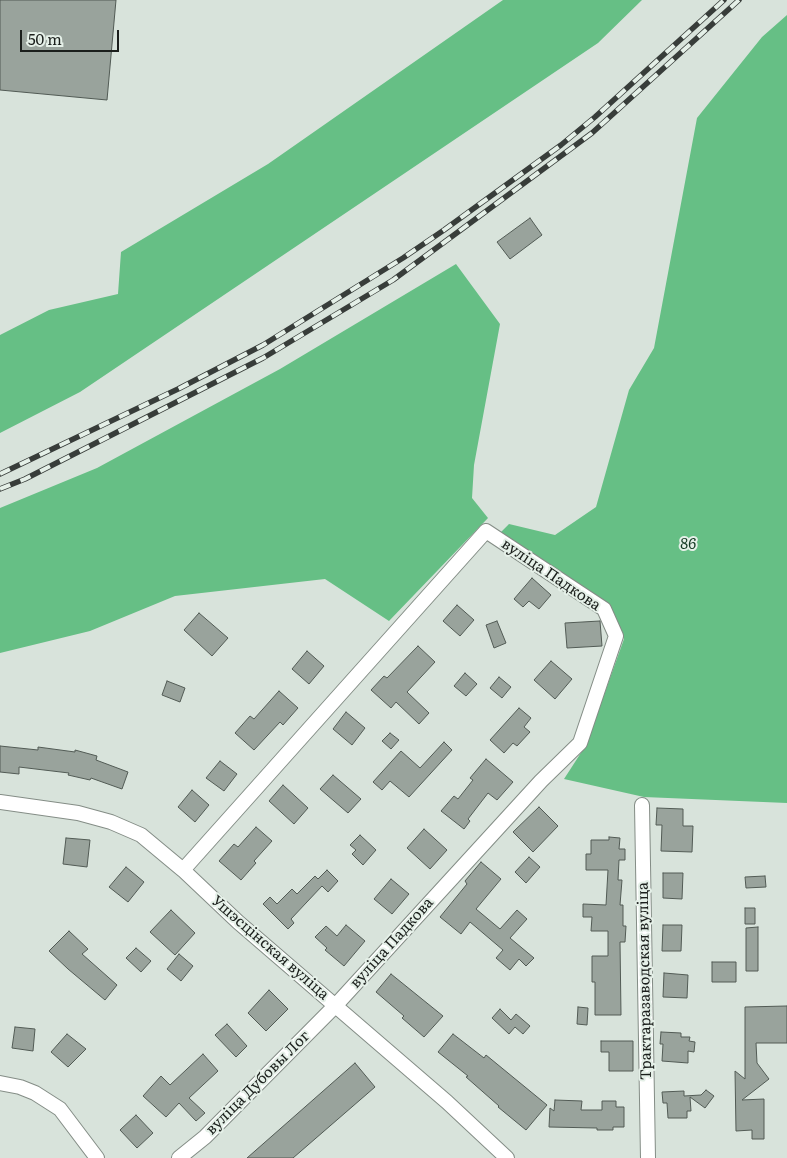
<!DOCTYPE html>
<html>
<head>
<meta charset="utf-8">
<style>
  body { margin:0 }
  #map { position:relative; width:787px; height:1158px; overflow:hidden; background:#d8e3db; font-family:Literata,serif }
  canvas { display:block }
  .scale { position:absolute; left:20px; top:30px; width:99px; height:22px; box-sizing:border-box; border:2px solid #1b1f1c; border-top:0; padding-left:6px; font-size:15px; line-height:18px; white-space:nowrap; color:#1b1f1c; -webkit-text-stroke:4px #e5f0e8; paint-order:stroke }
</style>
</head>
<body>
<div id="map">
<canvas width="787" height="1158"></canvas>
<div class="scale">50 m</div>
</div>
<script>
const g = document.querySelector('canvas').getContext('2d');
g.lineJoin = 'round';
function paint(path, color) { g.fillStyle = color; g.fill(path, 'evenodd'); }
const shape = rows => new Path2D(rows.map(r => 'M' + r).join(''));
function strokePath(path, color, width, dash) { g.strokeStyle = color; g.lineWidth = width; g.lineCap = dash ? 'butt' : 'round'; g.setLineDash(dash || []); g.stroke(path); }
function drawText(font, color, halo, rows, align = 'center') {
  g.font = font + ' Literata,serif'; g.lineWidth = 4; g.setLineDash([]); g.textBaseline = 'middle'; g.strokeStyle = halo; g.fillStyle = color; for (const [text, x, y, turn = 0] of rows) {
    g.save(); g.translate(x, y); g.rotate((+turn || 0) * Math.PI / 180); g.textAlign = isNaN(turn) ? turn : align; if (halo) g.strokeText(text, 0, 0); g.fillText(text, 0, 0); g.restore();
  }
}
paint(shape([
  [503,0,642,0,598,43,80,392,0,433,0,335,49,310,118,294,121,252,268,164],
  [787,15,787,803,644,797,564,779,586,745,624,639,610,606,499,534,509,524,555,535,596,507,629,390,654,348,697,118,762,37],
  [456,264,500,324,474,465,472,498,488,518,389,621,325,579,175,596,90,631,0,653,0,508,97,468,280,369]
]), '#66bf85');
const building = shape([
  [0,0,116,0,107,100,0,90,0,0],
  [530,218,542,235,510,259,497,242,530,218],
  [532,578,551,595,539,609,529,601,523,607,514,599,532,578],
  [457,605,474,620,460,636,443,621,457,605],
  [199,613,228,638,212,656,184,630,199,613],
  [497,621,506,643,494,648,486,625,497,621],
  [600,621,602,646,567,648,565,623,600,621],
  [418,646,435,662,407,692,429,713,419,724,396,702,391,708,371,690,384,676,387,678,418,646],
  [307,651,324,666,309,684,292,669,307,651],
  [551,661,572,679,555,699,534,680,551,661],
  [465,673,477,684,466,696,454,686,465,673],
  [499,677,511,687,502,698,490,688,499,677],
  [167,681,185,688,180,702,162,695,167,681],
  [279,691,298,708,283,725,280,722,254,750,235,733,250,716,254,719,279,691],
  [519,708,531,718,524,727,530,732,517,746,513,743,504,753,490,740,519,708],
  [346,712,365,728,352,745,333,729,346,712],
  [390,733,399,740,391,749,382,741,390,733],
  [444,742,452,750,409,797,390,781,382,790,373,782,401,751,420,768,444,742],
  [0,746,38,750,38,747,75,752,75,750,97,756,96,760,128,772,122,789,91,778,90,780,68,775,69,773,19,767,19,774,0,772,0,746],
  [486,759,513,782,497,800,488,793,468,819,470,821,464,829,441,811,454,796,458,799,473,780,470,778,486,759],
  [220,761,237,774,224,791,206,778,220,761],
  [333,775,361,799,348,813,320,789,333,775],
  [283,785,308,808,294,824,269,801,283,785],
  [192,790,209,805,195,822,178,807,192,790],
  [539,807,558,826,533,852,513,832,539,807],
  [657,808,683,809,683,826,693,826,692,852,661,851,662,825,656,825,657,808],
  [256,827,272,841,254,861,256,863,241,880,219,861,234,844,238,847,256,827],
  [424,829,447,850,430,869,407,848,424,829],
  [360,835,376,850,363,865,352,854,356,850,350,845,360,835],
  [609,837,620,838,619,849,625,849,625,860,619,860,618,880,622,880,620,905,623,905,623,926,626,926,625,942,620,942,621,1015,595,1015,595,982,592,982,592,956,608,956,608,931,591,931,592,917,583,917,583,904,606,905,608,870,586,870,586,854,591,854,591,840,609,840,609,837],
  [66,838,90,840,87,867,63,864,66,838],
  [529,857,540,867,526,883,515,872,529,857],
  [481,862,501,879,476,909,500,929,517,910,527,919,510,938,534,958,526,966,519,959,510,970,496,958,503,950,470,922,461,934,440,917,467,884,465,881,481,862],
  [126,867,144,882,128,902,109,887,126,867],
  [327,870,338,881,328,892,322,886,291,919,294,923,288,929,263,904,270,897,277,904,292,889,297,894,315,876,318,879,327,870],
  [663,873,683,873,682,899,663,898,663,873],
  [765,876,766,887,746,888,745,877,765,876],
  [391,879,409,894,392,914,374,899,391,879],
  [745,908,755,908,755,924,745,924,745,908],
  [171,910,195,933,175,955,150,932,171,910],
  [346,925,365,941,344,966,325,950,327,948,315,937,326,926,337,936,346,925],
  [663,925,682,925,681,951,662,951,663,925],
  [758,927,758,971,746,971,746,928,758,927],
  [69,931,88,949,82,954,117,985,105,1000,68,969,49,951,69,931],
  [136,948,151,961,141,972,126,958,136,948],
  [179,954,193,966,181,981,167,969,179,954],
  [712,962,736,962,736,982,712,982,712,962],
  [664,973,688,975,687,998,663,997,664,973],
  [391,974,443,1016,424,1037,402,1018,404,1016,376,992,391,974],
  [269,990,288,1009,266,1031,248,1013,269,990],
  [787,1006,787,1043,756,1043,757,1063,769,1079,742,1100,764,1099,764,1139,752,1139,752,1130,736,1131,735,1071,745,1079,745,1007,787,1006],
  [578,1007,588,1008,587,1025,577,1024,578,1007],
  [500,1009,511,1020,516,1014,530,1026,523,1034,515,1027,509,1034,492,1018,500,1009],
  [227,1024,247,1046,236,1057,215,1035,227,1024],
  [15,1027,35,1029,33,1051,12,1048,15,1027],
  [661,1032,681,1033,681,1037,690,1037,689,1041,695,1042,694,1052,688,1051,688,1063,662,1061,663,1044,660,1044,661,1032],
  [67,1034,86,1049,68,1067,51,1052,67,1034],
  [453,1034,484,1058,486,1055,547,1105,526,1130,498,1107,499,1106,466,1077,468,1076,438,1052,453,1034],
  [601,1041,633,1041,633,1071,609,1071,609,1052,601,1052,601,1041],
  [203,1054,218,1071,189,1098,205,1113,196,1121,179,1103,166,1117,143,1096,161,1076,170,1085,203,1054],
  [355,1063,375,1087,293,1158,247,1158,355,1063],
  [706,1090,714,1096,705,1108,690,1097,691,1111,687,1111,687,1118,668,1118,667,1103,663,1103,662,1092,684,1091,684,1096,701,1095,706,1090],
  [555,1100,582,1101,581,1110,602,1110,602,1101,616,1101,616,1107,624,1107,624,1127,613,1127,613,1130,597,1130,597,1128,549,1127,550,1108,554,1111,555,1100],
  [136,1115,153,1133,137,1148,120,1130,136,1115]
]);
paint(building, '#99a39c');
strokePath(building, '#525b55', 1);
const minor = shape([
  [0,802,78,813,111,822,141,835,183,870,238,922,447,1102,507,1158],
  [642,805,648,1158],
  [0,1083,20,1087,35,1093,60,1109,97,1158],
  [179,1158,205,1137,336,1005,541,781,580,743,616,636,604,609,486,531,183,870]
]);
strokePath(minor, '#848d86', 16);
strokePath(minor, '#fff', 14);
const rail = shape([
  [0,474,178,389,263,345,403,258,444,230,561,145,595,117,724,0],
  [0,489,25,479,263,358,393,280,592,133,739,0]
]);
strokePath(rail, '#383d3a', 5.5);
strokePath(rail, '#e5f0e8', 4, [11]);
drawText('italic 15px', '#123821', '#e5f0e8', [
  ["86",688,545]
]);
drawText('15px', '#1b1f1c', '#e5f0e8', [
  ["вуліца Падкова",551,575,34],
  ["вуліца Падкова",392,943,-48],
  ["Ушэсцінская вуліца",270,948,41],
  ["Трактаразаводская вуліца",645,981,-91],
  ["вуліца Дубовы Лог",258,1083,-45]
]);
</script>
</body>
</html>
